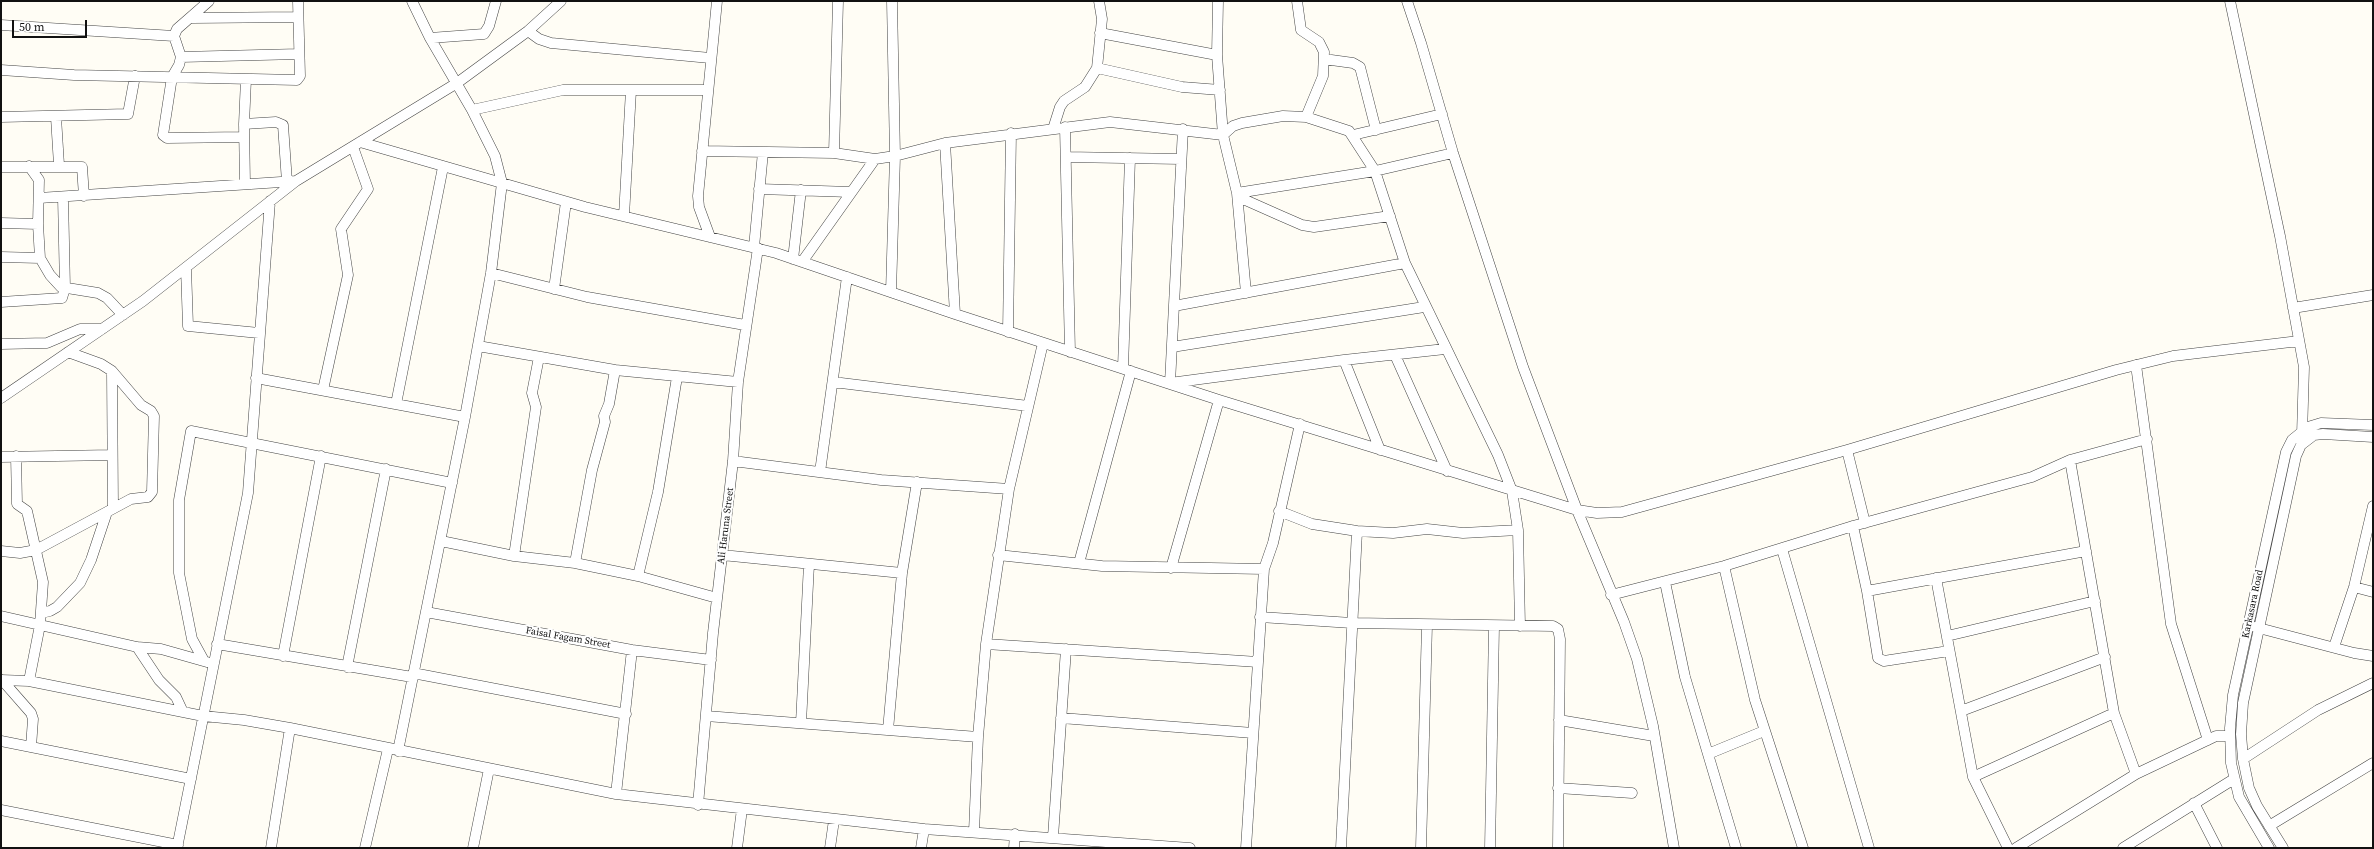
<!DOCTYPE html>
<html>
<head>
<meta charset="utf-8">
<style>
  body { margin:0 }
  #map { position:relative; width:2374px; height:849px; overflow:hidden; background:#fffdf5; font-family:"Source Serif 4",serif }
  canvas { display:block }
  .frame { position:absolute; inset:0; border:2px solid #111; pointer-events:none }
  .scale { position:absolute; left:12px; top:20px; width:75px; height:18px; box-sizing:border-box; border:2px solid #111; border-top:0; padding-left:5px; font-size:12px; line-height:14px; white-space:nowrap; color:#111; -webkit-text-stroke:3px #fff; paint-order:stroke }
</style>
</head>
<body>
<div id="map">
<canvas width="2374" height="849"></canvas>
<div class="frame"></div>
<div class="scale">50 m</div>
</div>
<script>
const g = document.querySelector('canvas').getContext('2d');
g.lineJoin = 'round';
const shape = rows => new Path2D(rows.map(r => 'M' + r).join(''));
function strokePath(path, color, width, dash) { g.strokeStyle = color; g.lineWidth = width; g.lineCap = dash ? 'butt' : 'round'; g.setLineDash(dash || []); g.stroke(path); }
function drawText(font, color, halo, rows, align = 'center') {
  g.font = font + ' "Source Serif 4",serif'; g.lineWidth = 4; g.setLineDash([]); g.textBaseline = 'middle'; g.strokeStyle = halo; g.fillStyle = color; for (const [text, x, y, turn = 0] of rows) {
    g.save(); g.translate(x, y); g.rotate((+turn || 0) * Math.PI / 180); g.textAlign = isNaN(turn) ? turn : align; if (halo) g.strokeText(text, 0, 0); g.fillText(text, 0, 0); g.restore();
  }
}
const minor = shape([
  [209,1,177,29,174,36,181,57,179,65,172,77,163,135,167,138,244,137],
  [1218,1,1217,55,1223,135,1237,193,1246,293],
  [1297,1,1301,30,1319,42,1324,52,1323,76,1306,117],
  [1407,1,1421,43,1453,153,1523,367,1577,510,1624,622,1637,659,1653,726,1674,848],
  [2230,1,2280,236,2304,367,2302,435],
  [192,18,298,17],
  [1,25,174,36],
  [528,31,539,39,551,43,710,58],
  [1100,33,1217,55],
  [430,38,484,34,489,26,496,1],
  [181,57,299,54],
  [1324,59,1353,63,1360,67,1376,130],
  [1097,68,1182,87,1220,90],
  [1,70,74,75,297,80,300,76,298,1],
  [472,110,563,90,707,90],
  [1,117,128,114,135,76],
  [56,117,59,165],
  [244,124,276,122,283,125,287,182],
  [1065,127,1070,352],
  [1053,129,1060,107,1064,101,1085,87,1097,68,1102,19,1099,1],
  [1183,129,1170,383,1344,360,1380,450],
  [1353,135,1442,114],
  [360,142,585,207,776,253,955,314,1219,400,1577,510,1597,513,1622,512,1847,450,2116,370,2173,356,2299,341],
  [945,143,955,314],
  [702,151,834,153,875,159,895,156,945,143,1110,122,1223,135,1233,126,1242,123,1283,116,1306,117,1349,131,1375,171,1405,263,1498,455,1512,491,1518,530,1520,626],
  [834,153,838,1],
  [1066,157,1181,159],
  [29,166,39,180,38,224,40,258,50,275,61,287,98,293,107,298,123,315],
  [1,167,82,167,84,196],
  [245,184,244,124,246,79],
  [759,189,851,192],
  [1237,193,1375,171,1453,153],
  [1237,193,1243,199,1279,215,1302,225,1314,227,1390,216],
  [39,198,296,181],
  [624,216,631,90],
  [1,223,38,224],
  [710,237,699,207,698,196,717,1],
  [754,247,763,152],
  [1,257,40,258],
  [793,259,801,190],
  [802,262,875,159],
  [186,268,188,326,259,333],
  [491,273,587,297,745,325],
  [554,289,566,202],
  [891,292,895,156,892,1],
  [1,302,62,298,65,288,63,197],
  [1174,306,1405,263],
  [2293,308,2373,295],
  [1008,332,1011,133],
  [1,344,47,343,80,329,102,329],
  [478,346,615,370,738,382],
  [1172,347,1424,307],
  [1395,355,1447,471],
  [1344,360,1445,349],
  [2136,365,2171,624,2208,740],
  [1123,368,1130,158],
  [112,371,113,508],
  [256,378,465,417],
  [833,382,1028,406],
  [323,390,348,275,341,229,368,189,353,147],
  [1,398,143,301,296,181,457,83,528,31,561,1],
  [396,404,443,167],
  [1847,450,1865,523],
  [16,456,17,504,27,511,43,582,40,625,29,681],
  [1,457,112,455],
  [2070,460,2114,713,2136,774],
  [733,461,881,480,1009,489],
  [820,472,847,277],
  [1279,511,1312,524,1357,531,1393,533,1427,529,1463,533,1518,530],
  [1853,526,1867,591,1878,658,1884,661,1949,651],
  [441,541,514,556,575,563,638,576,717,598],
  [1782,549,1869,848],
  [1,551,20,553,36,550,131,499,148,497,152,492,154,416,151,411,141,405,112,371,101,364,68,352],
  [722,555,902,573],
  [998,555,1102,566,1264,569],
  [514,556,536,407,532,393,539,357],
  [575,563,592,470,605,422,604,416,609,404,615,370],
  [1079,563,1131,371],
  [1724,566,1755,700,1803,848],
  [1171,568,1219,400],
  [638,576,658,492,677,377],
  [1936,578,1973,777,2008,848],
  [1665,582,1685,677,1736,848],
  [2354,587,2373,592],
  [1867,591,2086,551],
  [1611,595,1724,566,1853,526,2032,477,2070,460,2147,439],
  [426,612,632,650,711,660],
  [41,613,50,611,57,607,80,583,91,560,107,512],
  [1,616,137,647,161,649,207,662],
  [1260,617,1352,623,1553,626,1558,629,1560,639,1558,848],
  [2255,627,2354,653,2373,656],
  [1947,636,2095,601],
  [217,644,412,677],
  [986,644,1258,662],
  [137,647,159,680,176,697,183,712],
  [2334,647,2354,587,2373,506],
  [283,656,321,456],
  [204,661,192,639,179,573,179,500,191,431,452,483],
  [347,667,386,469],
  [413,673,626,714],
  [1,680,29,681,203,716,244,720,290,728,616,794,924,829,1190,848],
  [2,680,31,713,33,719,31,747],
  [1961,711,2105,657],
  [706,716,978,737],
  [1061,718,1253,733],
  [1559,720,1654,736],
  [801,723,809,564],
  [888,730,902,573,917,482],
  [1,741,191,779],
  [398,751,465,417,491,273,502,183,495,156,472,110,430,38,412,1],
  [1708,754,1764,731],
  [2243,759,2318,710,2373,683],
  [1973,777,2114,713],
  [1558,788,1632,793],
  [616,794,632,650],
  [2194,803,2217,848],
  [698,805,713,633,733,461,738,382,758,248],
  [1,810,178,845],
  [2269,826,2373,763],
  [974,832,978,737,986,644,1009,489,1043,343],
  [1053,837,1066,649],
  [177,848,248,493,270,201],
  [271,848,290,728],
  [365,848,388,749],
  [473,848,489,769],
  [737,848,742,809],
  [830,848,834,820],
  [921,848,924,829],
  [1014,848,1015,834],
  [1246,848,1264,569,1273,543,1300,424],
  [1341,848,1357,531],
  [1421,848,1427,625],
  [1490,848,1494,626],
  [2016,848,2136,774,2216,736,2229,736],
  [2123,848,2234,779],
  [2269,848,2239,797,2231,763,2230,728,2233,695,2286,452,2292,440,2308,427,2321,423,2373,425],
  [2283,848,2257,806,2249,788,2243,759,2241,734,2243,703,2296,456,2301,445,2314,435,2323,434,2373,437]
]);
strokePath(minor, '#444', 11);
strokePath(minor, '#fff', 10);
drawText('10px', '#111', '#fff', [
  ["Ali Haruna Street",726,526,-83],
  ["Karkasara Road",2253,604,-78],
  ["Faisal Fagam Street",568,638,10]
]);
</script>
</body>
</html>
